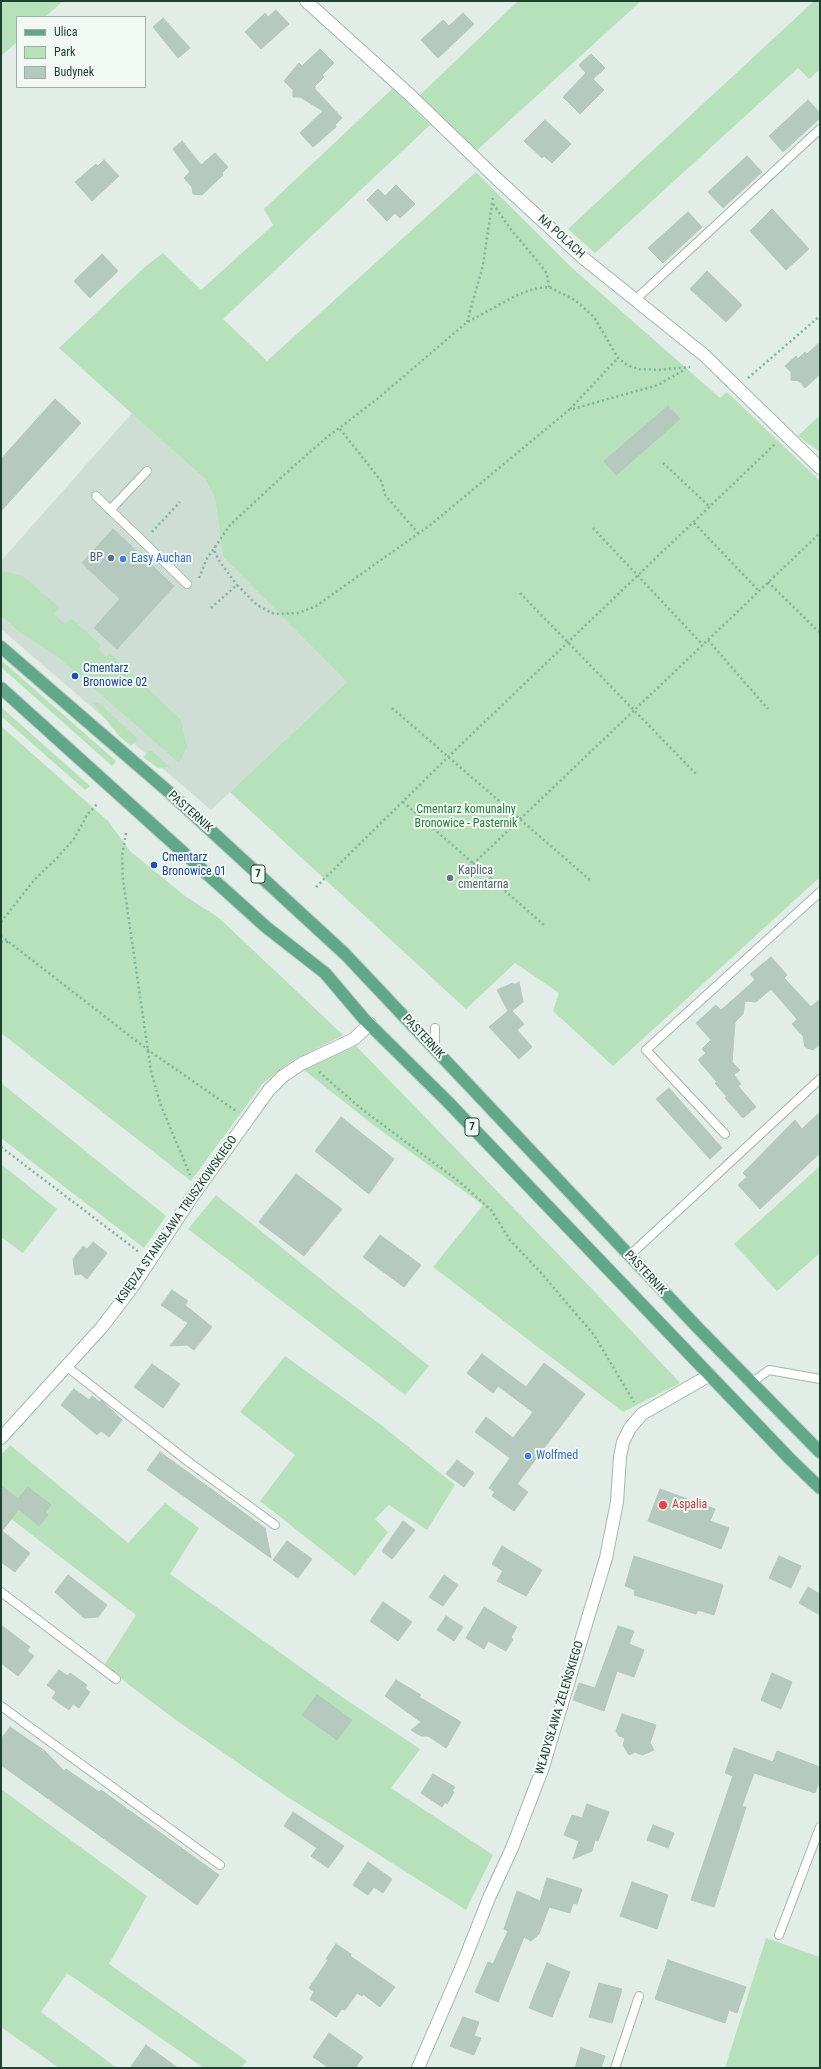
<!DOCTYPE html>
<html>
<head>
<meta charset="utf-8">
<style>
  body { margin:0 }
  #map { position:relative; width:821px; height:2069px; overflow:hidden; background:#e1ede6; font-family:"Roboto Condensed",sans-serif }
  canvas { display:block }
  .frame { position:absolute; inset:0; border:2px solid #1f4131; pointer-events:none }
  .legend { position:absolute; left:16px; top:16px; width:130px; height:72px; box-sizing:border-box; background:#f2f9f4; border:1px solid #9eafa6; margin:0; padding:5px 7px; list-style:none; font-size:12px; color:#1f4131 }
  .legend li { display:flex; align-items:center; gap:8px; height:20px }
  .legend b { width:20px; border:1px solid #9eafa6 }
</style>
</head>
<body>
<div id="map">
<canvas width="821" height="2069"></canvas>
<div class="frame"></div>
<ul class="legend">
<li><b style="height:5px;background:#60a889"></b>Ulica</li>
<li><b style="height:11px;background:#b7e1bb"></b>Park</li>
<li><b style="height:11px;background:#b6c9be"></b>Budynek</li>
</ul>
</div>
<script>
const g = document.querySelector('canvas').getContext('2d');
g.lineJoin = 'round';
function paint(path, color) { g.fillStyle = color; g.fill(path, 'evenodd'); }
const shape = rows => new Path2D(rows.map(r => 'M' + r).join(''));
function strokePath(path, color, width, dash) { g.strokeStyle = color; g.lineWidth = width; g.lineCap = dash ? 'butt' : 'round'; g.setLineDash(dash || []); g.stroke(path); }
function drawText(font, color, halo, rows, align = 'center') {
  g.font = font + ' "Roboto Condensed",sans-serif'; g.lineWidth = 4; g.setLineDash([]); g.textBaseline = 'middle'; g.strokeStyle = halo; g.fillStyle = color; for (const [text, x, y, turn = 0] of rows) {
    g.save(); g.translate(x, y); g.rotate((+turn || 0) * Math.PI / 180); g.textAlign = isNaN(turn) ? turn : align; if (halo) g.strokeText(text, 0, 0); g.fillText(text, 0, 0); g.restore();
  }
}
paint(shape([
  [132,413,205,479,215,498,223,557,347,682,211,810,1,629,1,561]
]), '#cfded4');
paint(shape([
  [1,1,63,1,45,17,17,17,17,42,1,56],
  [518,1,641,1,476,151,419,96],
  [814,1,820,1,820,69,809,79,798,68,595,253,568,229],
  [393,88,430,125,223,319,267,361,476,172,571,267,720,398,727,392,820,481,820,877,613,1066,553,1011,559,993,515,963,466,1009,230,792,347,682,223,557,215,498,205,479,59,348,146,266,163,253,201,290,273,225,264,209],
  [820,415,820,452,798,436],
  [1,571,23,576,60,608,54,614,65,624,71,618,101,645,98,649,106,657,110,653,181,720,187,747,180,761,178,762,58,657,18,631,1,615],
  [1,660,116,761,112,766,1,667],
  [92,702,99,703,136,737,137,740,131,746,119,736],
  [1,707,90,786,85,790,1,716],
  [1,726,108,821,130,851,185,896,219,918,343,1035,290,1062,262,1084,191,1181,1,1033],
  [149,751,152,751,170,767,158,768,143,757],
  [356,1046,593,1290,680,1383,623,1412,433,1267,483,1205,372,1124,304,1070],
  [1,1083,166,1216,144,1248,1,1138],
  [1,1164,57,1209,23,1253,1,1237],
  [820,1166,820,1253,777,1291,734,1244],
  [216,1195,429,1366,405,1395,188,1229],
  [285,1356,380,1424,455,1485,427,1530,389,1505,375,1519,388,1532,355,1576,260,1501,295,1455,240,1412],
  [10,1445,128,1543,165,1503,199,1528,170,1574,342,1697,420,1749,391,1788,493,1855,466,1910,286,1796,176,1720,129,1685,105,1664,136,1615,1,1511,1,1455],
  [1,1789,147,1896,109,1964,247,2061,241,2068,204,2068,67,1973,41,2012,117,2068,59,2068,1,2027],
  [766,1938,820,1957,820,2068,725,2068]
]), '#b7e1bb');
const building = shape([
  [276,10,289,24,261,49,245,32,265,13,268,17,276,10],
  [463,13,474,24,438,58,421,40,443,20,449,26,463,13],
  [163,18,190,48,178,58,153,27,163,18],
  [320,49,334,63,322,75,324,77,315,86,315,89,342,118,335,125,336,127,313,147,300,133,323,111,300,97,293,97,293,90,284,81,299,63,302,66,320,49],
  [591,54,605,68,593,79,604,90,580,114,563,97,586,73,579,65,591,54],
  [808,100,820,113,820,118,783,152,769,136,808,100],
  [545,120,571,144,552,163,544,156,542,158,524,141,545,120],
  [182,141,201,165,215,153,228,167,222,173,223,175,202,195,193,194,192,187,184,178,190,172,173,149,182,141],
  [747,156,762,172,723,208,708,192,747,156],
  [104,160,119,176,92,201,75,182,96,164,98,166,104,160],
  [396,185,415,204,400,218,395,213,387,221,367,200,378,189,385,196,396,185],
  [772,209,809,249,786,270,750,231,772,209],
  [688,212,702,227,663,263,648,248,688,212],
  [102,254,118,271,90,298,74,281,102,254],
  [707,271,742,305,726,322,690,289,707,271],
  [820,342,820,374,805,388,799,381,791,380,791,372,785,366,796,356,798,359,805,352,807,354,820,342],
  [55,399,81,423,1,511,1,459,55,399],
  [668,406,680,419,616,475,604,461,668,406],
  [113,529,174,586,117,649,94,628,120,599,82,563,113,529],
  [771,957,787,975,784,978,811,1007,820,999,820,1044,813,1050,805,1047,803,1036,792,1024,797,1019,771,989,756,1002,745,1001,743,1014,735,1022,732,1062,740,1070,734,1075,741,1084,738,1086,756,1107,743,1118,725,1098,727,1097,715,1083,717,1082,698,1060,706,1053,702,1049,711,1040,696,1023,716,1005,721,1010,737,996,755,980,750,974,771,957],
  [519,982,523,1002,512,1011,524,1024,517,1030,532,1047,519,1059,489,1027,508,1011,497,990,513,983,514,985,519,982],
  [669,1088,722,1148,710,1159,656,1099,669,1088],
  [820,1112,820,1153,760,1209,738,1185,747,1177,743,1173,795,1120,802,1129,820,1112],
  [341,1117,394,1159,369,1194,315,1151,341,1117],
  [296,1174,342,1209,304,1256,259,1222,296,1174],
  [380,1235,421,1265,404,1287,363,1257,380,1235],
  [93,1242,107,1253,87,1279,81,1274,75,1275,73,1259,83,1246,87,1249,93,1242],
  [172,1290,188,1301,185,1305,212,1327,194,1350,187,1345,170,1346,188,1323,161,1305,172,1290],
  [482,1354,526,1387,544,1363,585,1394,517,1484,528,1492,514,1511,492,1496,495,1492,489,1488,510,1458,475,1432,486,1417,513,1438,533,1412,498,1386,493,1393,467,1373,482,1354],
  [152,1364,180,1384,163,1408,134,1387,152,1364],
  [74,1389,89,1400,92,1396,100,1402,101,1400,122,1420,109,1437,101,1431,97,1435,61,1405,74,1389],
  [160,1452,265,1528,271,1558,147,1470,160,1452],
  [457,1460,474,1473,464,1487,446,1474,457,1460],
  [1,1485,18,1499,28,1487,51,1505,45,1513,48,1515,39,1526,19,1509,2,1531,30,1553,15,1572,1,1562,1,1485],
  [660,1489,715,1509,710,1521,729,1528,721,1549,648,1521,660,1489],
  [403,1521,415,1530,392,1559,382,1551,403,1521],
  [287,1541,312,1559,298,1578,273,1560,287,1541],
  [502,1546,542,1570,526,1596,497,1581,503,1571,492,1564,502,1546],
  [634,1556,723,1585,714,1615,698,1610,696,1614,634,1595,635,1590,625,1586,634,1556],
  [779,1556,801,1566,791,1588,769,1578,779,1556],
  [68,1575,107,1605,98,1617,84,1618,55,1592,68,1575],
  [444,1575,458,1585,443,1606,429,1597,444,1575],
  [808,1587,820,1594,820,1615,799,1603,808,1587],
  [383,1602,412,1622,398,1641,370,1621,383,1602],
  [484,1607,517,1627,511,1637,513,1639,506,1651,488,1641,484,1649,466,1638,484,1607],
  [446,1616,463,1627,454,1641,437,1630,446,1616],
  [1,1625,30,1647,27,1651,34,1656,18,1676,1,1663,1,1625],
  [618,1626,634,1631,629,1644,644,1650,634,1677,617,1671,604,1711,573,1700,579,1683,595,1688,618,1626],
  [59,1670,68,1676,70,1673,87,1685,85,1688,90,1692,79,1708,73,1704,69,1710,52,1698,56,1692,47,1685,59,1670],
  [772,1673,792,1682,781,1709,761,1700,772,1673],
  [396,1680,421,1695,419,1697,461,1722,446,1748,428,1736,421,1736,411,1730,421,1722,385,1696,396,1680],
  [317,1695,352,1720,337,1740,302,1715,317,1695],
  [622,1714,656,1725,650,1743,654,1750,642,1755,635,1752,629,1755,623,1745,625,1738,619,1736,616,1731,622,1714],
  [10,1727,45,1751,64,1771,66,1769,99,1792,101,1790,219,1875,197,1905,1,1765,1,1739,10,1727],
  [734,1748,773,1762,777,1751,820,1767,820,1780,815,1793,754,1773,742,1806,746,1807,714,1907,691,1900,733,1776,725,1773,734,1748],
  [433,1774,455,1787,452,1791,454,1792,447,1804,445,1802,442,1807,421,1793,433,1774],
  [587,1804,609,1812,598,1841,595,1840,592,1851,573,1859,579,1841,564,1835,572,1815,582,1818,587,1804],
  [293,1812,344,1846,328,1868,311,1856,317,1848,284,1826,293,1812],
  [653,1825,674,1833,668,1848,647,1840,653,1825],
  [368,1862,392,1879,383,1893,374,1887,368,1895,353,1885,368,1862],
  [547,1878,582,1889,577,1904,573,1903,570,1913,549,1907,539,1934,531,1941,524,1937,498,2002,475,1992,488,1962,493,1964,508,1931,504,1929,517,1891,540,1901,547,1878],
  [632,1882,668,1895,657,1929,620,1916,632,1882],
  [336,1944,351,1954,350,1956,395,1987,380,2007,363,1994,362,1996,357,1993,345,2010,342,2009,336,2017,310,1999,314,1992,309,1988,328,1960,326,1959,336,1944],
  [668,1960,746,1987,737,2013,729,2010,725,2023,655,1999,668,1960],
  [547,1963,570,1972,552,2017,529,2008,547,1963],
  [599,1983,622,1989,612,2023,589,2017,599,1983],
  [463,2017,479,2022,474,2036,481,2038,474,2055,450,2046,463,2017],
  [329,2033,363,2057,355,2068,329,2068,313,2057,329,2033],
  [146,2045,178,2068,130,2068,146,2045],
  [581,2048,605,2056,601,2068,575,2068,581,2048]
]);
paint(building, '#b6c9be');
strokePath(building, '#b3c8bb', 1);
const lane = shape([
  [636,299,820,129],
  [96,496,187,584],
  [110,510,147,471],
  [435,1028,435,1049],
  [725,1134,646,1050,820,892],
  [629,1256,820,1079],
  [66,1366,190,1463,275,1525],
  [751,1383,769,1370,820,1379],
  [1,1592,116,1679],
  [1,1706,220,1865],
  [779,1935,820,1827],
  [615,2068,639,1996]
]);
const street = shape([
  [306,1,410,95,497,179,582,257,704,355,820,468],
  [1,1438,102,1327,134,1285,192,1197,269,1090,283,1076,301,1064,354,1039,370,1024],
  [418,2068,462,1966,489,1898,512,1848,542,1770,606,1558,617,1502,620,1457,623,1442,630,1428,642,1414,710,1375]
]);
const primary = shape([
  [1,647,170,793,345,954,698,1328,820,1452],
  [1,688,266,927,325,973,364,1019,448,1102,790,1459,820,1488]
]);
strokePath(lane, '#a3b6ac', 10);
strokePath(street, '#a3b6ac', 14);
strokePath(primary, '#c0cac5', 14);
strokePath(shape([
  [493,204,512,231,540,264,547,274,549,287],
  [467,322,483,265,493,197],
  [748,378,820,316],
  [570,409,618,358],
  [340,429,382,482,385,495,418,533],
  [663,463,710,507],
  [694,523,759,591],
  [593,528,703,645],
  [152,532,180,502],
  [215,546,215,553,220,562,237,585],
  [199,578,206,560,230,525,285,474,326,438,376,400,466,323,515,296,533,289,549,287,575,300,594,317,618,358,627,365,638,369,659,370,690,367],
  [768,582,820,633],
  [520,593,697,775],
  [211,608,237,585,257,605,274,614,298,613,316,606,429,526,569,410,658,385,686,369],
  [708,640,768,709],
  [392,708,590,880],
  [403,802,544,925],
  [126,833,122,856,123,880,151,1071,160,1103,190,1175],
  [473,864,820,533],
  [316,887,448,757,775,444],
  [1,922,35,879,57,858,74,839,87,815,97,804],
  [1,936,148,1050,236,1111],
  [1,942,8,942],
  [319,1072,363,1110,461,1183,491,1210,510,1240,543,1275,594,1335,634,1402],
  [1,1147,139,1252]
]), '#7eb59a', 2.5, [2, 3]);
strokePath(lane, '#fff', 8);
strokePath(street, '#fff', 12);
strokePath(primary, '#60a889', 12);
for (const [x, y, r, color] of [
  [111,558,4,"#5c6f8a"],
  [123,559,4,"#3f7fe0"],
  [75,676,4,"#1a4fb4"],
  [154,865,4,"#1a4fb4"],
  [450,878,4,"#6b7280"],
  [528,1456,4,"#3f7fe0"],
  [663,1505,5,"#e0444e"]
]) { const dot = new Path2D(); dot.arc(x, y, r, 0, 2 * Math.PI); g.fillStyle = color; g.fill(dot); strokePath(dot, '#f2f9f4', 1.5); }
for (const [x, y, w] of [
  [258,874,14],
  [472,1127,14]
]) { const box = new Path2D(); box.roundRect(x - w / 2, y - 9, w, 18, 3); g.fillStyle = '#f2f9f4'; g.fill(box); strokePath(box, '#1f4131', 1); }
drawText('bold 11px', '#1f4131', null, [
  ["7",258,874],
  ["7",472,1127]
]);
drawText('12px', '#1f4131', '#f2f9f4', [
  ["NA POLACH",561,237,42],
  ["PASTERNIK",190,812,42],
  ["PASTERNIK",423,1037,47],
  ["KSIĘDZA STANISŁAWA TRUSZKOWSKIEGO",177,1220,-55],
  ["PASTERNIK",645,1273,47],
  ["WŁADYSŁAWA ŻELEŃSKIEGO",560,1708,-73]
]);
drawText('12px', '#4e5e75', '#f2f9f4', [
  ["BP",103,558]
], 'right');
drawText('12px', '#366cbe', '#f2f9f4', [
  ["Easy Auchan",131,559],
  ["Wolfmed",536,1456]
], 'left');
drawText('12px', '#164399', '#f2f9f4', [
  ["Cmentarz",83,669],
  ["Bronowice 02",83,683],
  ["Cmentarz",162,858],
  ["Bronowice 01",162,872]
], 'left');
drawText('12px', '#247c37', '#f2f9f4', [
  ["Cmentarz komunalny",466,810],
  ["Bronowice - Pasternik",466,824]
]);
drawText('12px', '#5b616d', '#f2f9f4', [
  ["Kaplica",458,871],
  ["cmentarna",458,885]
], 'left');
drawText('12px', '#be3a42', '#f2f9f4', [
  ["Aspalia",672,1505]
], 'left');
</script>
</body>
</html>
